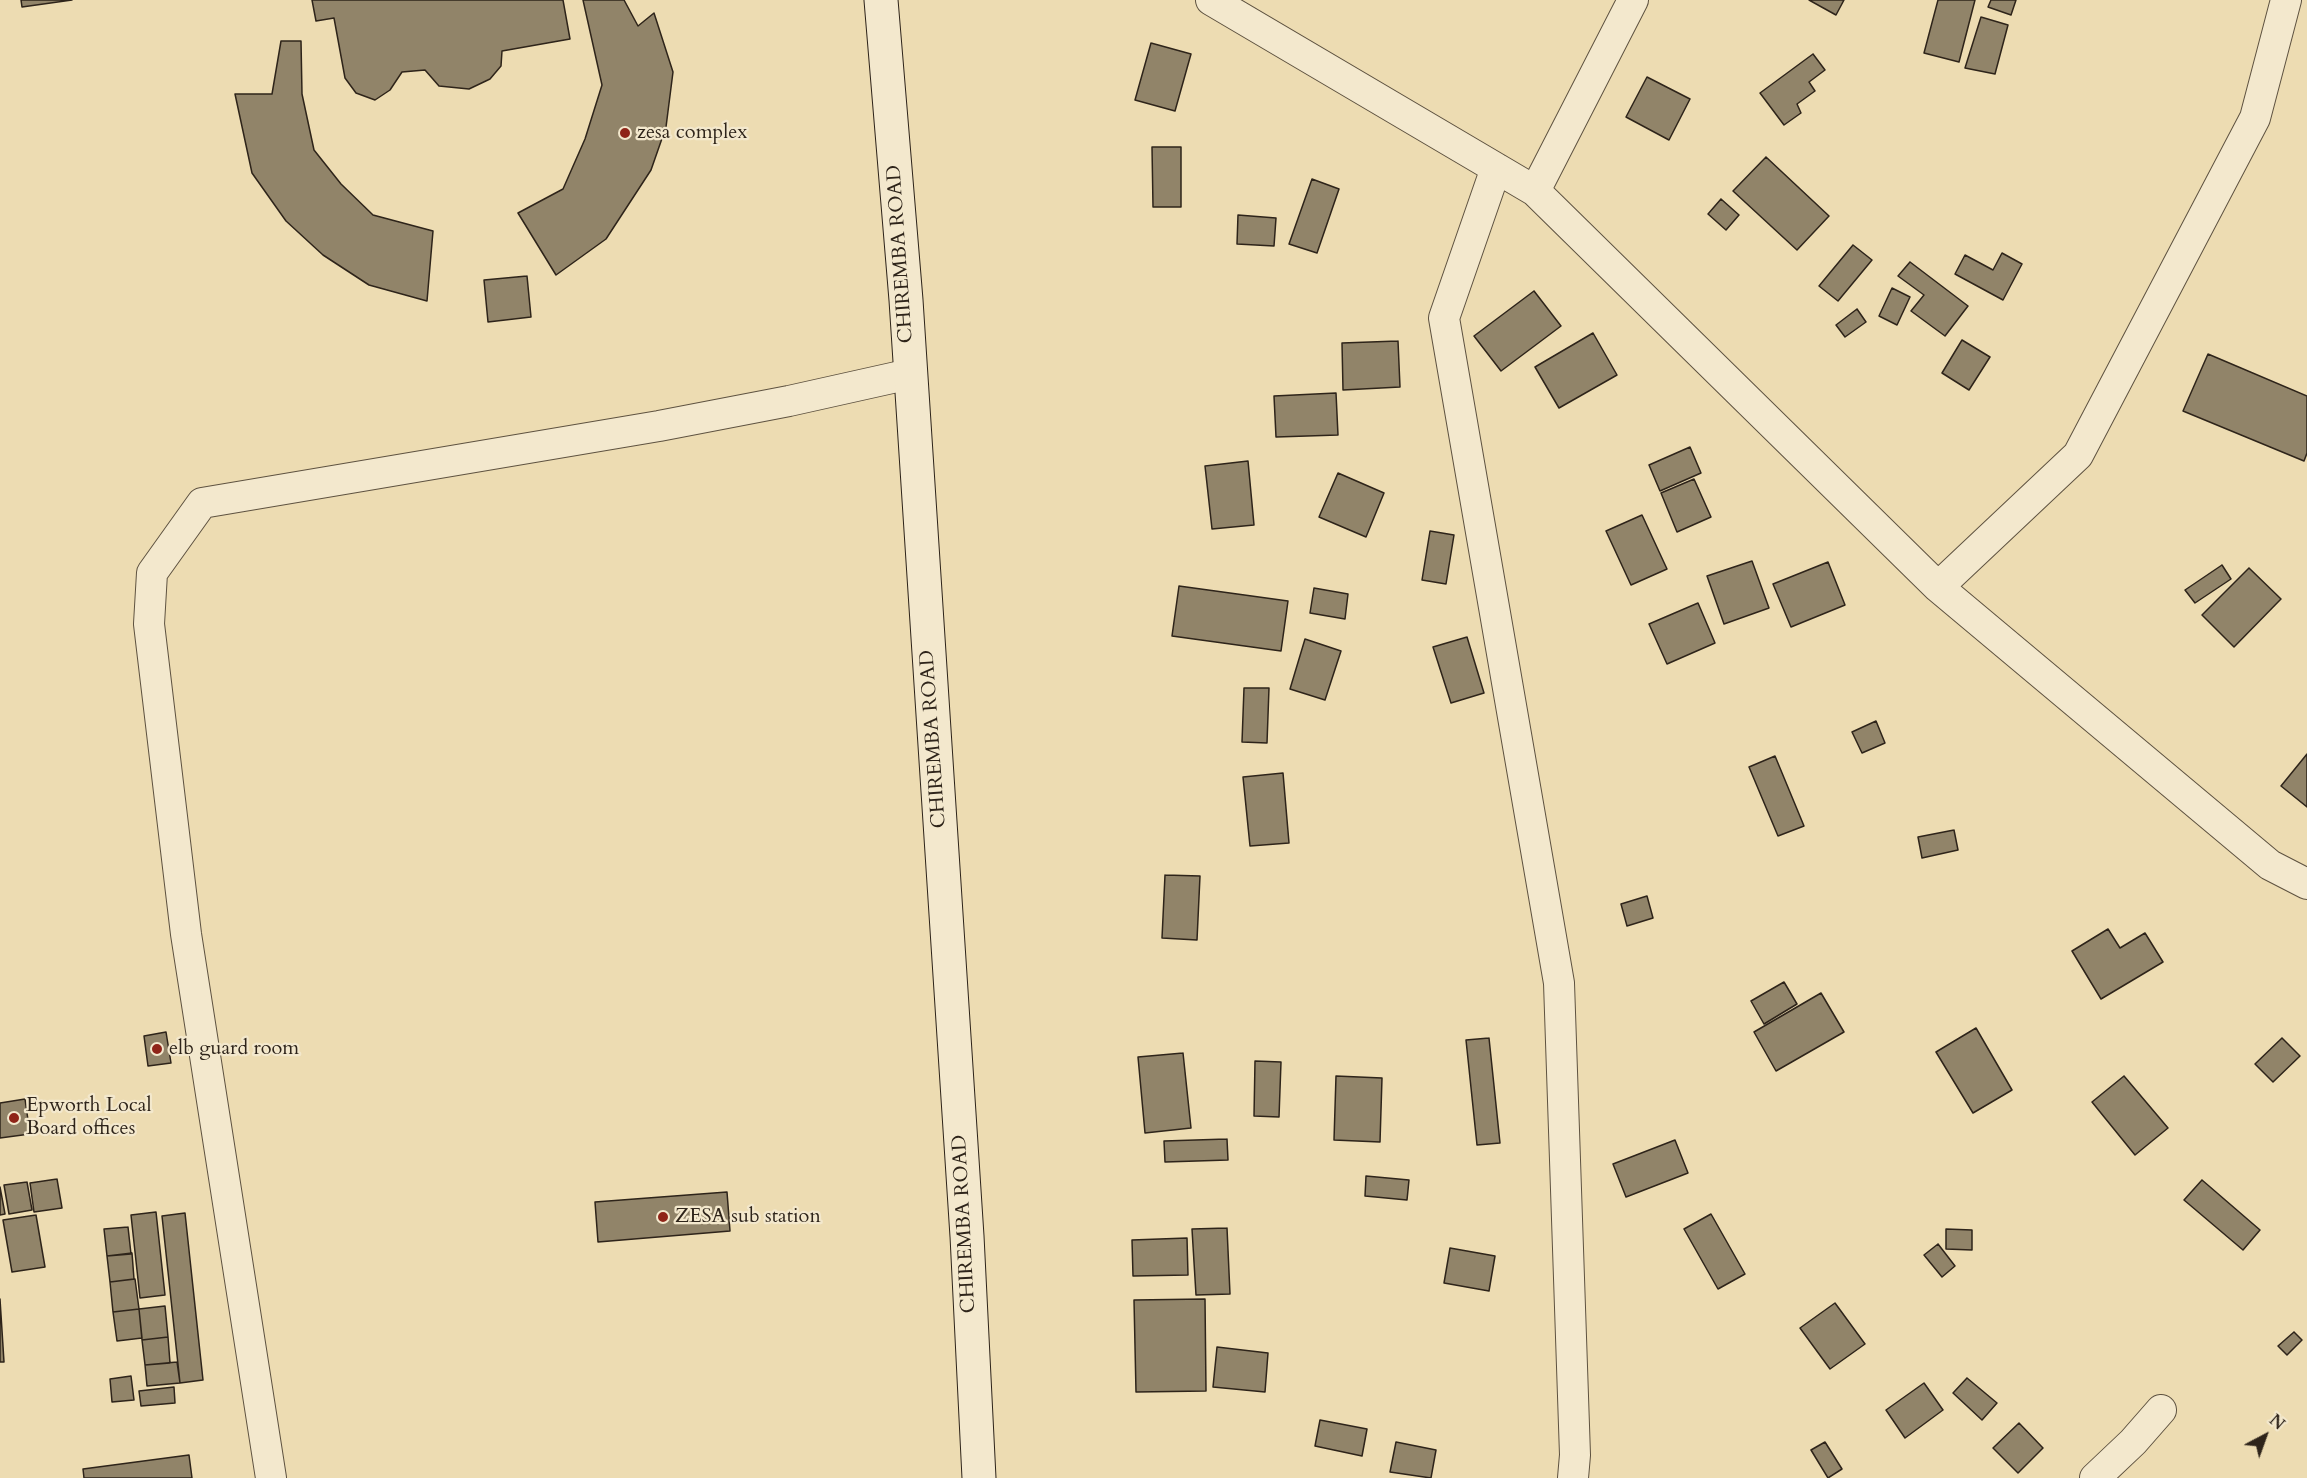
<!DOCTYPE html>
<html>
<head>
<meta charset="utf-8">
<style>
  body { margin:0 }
  #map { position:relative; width:2307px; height:1478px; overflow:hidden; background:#eddcb2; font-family:Cardo,serif }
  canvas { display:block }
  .north { position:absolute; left:2235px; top:1406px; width:60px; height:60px; -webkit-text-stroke:4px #f3e8cd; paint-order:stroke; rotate:41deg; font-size:16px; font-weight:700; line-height:24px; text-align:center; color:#2e241a }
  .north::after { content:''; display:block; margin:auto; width:21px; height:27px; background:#2e241a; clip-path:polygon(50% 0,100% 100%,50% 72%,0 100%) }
</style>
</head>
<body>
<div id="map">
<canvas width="2307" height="1478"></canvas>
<div class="north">N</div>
</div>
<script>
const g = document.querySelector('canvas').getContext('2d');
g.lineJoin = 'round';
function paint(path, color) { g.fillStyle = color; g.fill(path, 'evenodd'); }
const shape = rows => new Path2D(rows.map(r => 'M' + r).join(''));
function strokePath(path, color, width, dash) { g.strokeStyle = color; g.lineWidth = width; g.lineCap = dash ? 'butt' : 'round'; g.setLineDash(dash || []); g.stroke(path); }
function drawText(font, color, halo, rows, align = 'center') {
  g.font = font + ' Cardo,serif'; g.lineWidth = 4.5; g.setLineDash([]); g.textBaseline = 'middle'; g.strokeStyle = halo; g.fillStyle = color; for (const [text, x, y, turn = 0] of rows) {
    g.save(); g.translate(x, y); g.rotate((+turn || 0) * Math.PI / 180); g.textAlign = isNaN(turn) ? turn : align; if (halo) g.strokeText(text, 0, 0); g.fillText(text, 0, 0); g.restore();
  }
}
const building = shape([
  [21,0,72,0,22,7,21,0],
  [312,0,563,0,570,39,502,51,501,66,490,79,469,89,439,86,425,70,402,72,390,90,375,100,356,93,345,78,334,18,316,21,312,0],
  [583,0,624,0,638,26,654,13,673,72,666,127,651,170,606,239,556,275,518,213,563,189,585,139,602,85,583,0],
  [1809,0,1844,0,1836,15,1809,0],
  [1938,0,1975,0,1959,62,1924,53,1938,0],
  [1991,0,2016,0,2011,15,1988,7,1991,0],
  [1981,17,2008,25,1995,74,1965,68,1981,17],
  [281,41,301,41,302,94,314,150,341,184,373,215,433,231,427,301,369,285,323,255,286,221,252,173,235,94,272,94,281,41],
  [1151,43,1191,54,1175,111,1135,100,1151,43],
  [1813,54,1825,70,1809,82,1815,91,1797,104,1801,113,1784,125,1760,93,1813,54],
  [1647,77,1690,99,1669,140,1626,117,1647,77],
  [1152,147,1181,147,1181,207,1153,207,1152,147],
  [1766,157,1829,216,1797,250,1733,191,1766,157],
  [1312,179,1339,189,1317,253,1289,244,1312,179],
  [1721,199,1739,215,1726,230,1708,214,1721,199],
  [1238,215,1276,218,1274,246,1237,244,1238,215],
  [1853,245,1872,260,1838,301,1819,286,1853,245],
  [2002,253,2022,264,2003,300,1955,274,1965,255,1993,270,2002,253],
  [1910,262,1968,306,1945,336,1911,311,1924,295,1898,276,1910,262],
  [527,276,531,317,488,322,484,280,527,276],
  [1892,288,1910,297,1897,325,1879,316,1892,288],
  [1534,291,1561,326,1501,371,1474,336,1534,291],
  [1857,309,1866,322,1845,337,1836,325,1857,309],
  [1593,333,1617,375,1559,408,1535,367,1593,333],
  [1962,340,1990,357,1969,390,1942,373,1962,340],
  [1398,341,1400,387,1343,390,1342,343,1398,341],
  [2208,354,2307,396,2307,453,2304,461,2183,411,2208,354],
  [1336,393,1338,435,1276,437,1274,396,1336,393],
  [1690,447,1701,473,1660,491,1649,465,1690,447],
  [1248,461,1254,525,1212,529,1205,466,1248,461],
  [1338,473,1384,493,1366,537,1319,517,1338,473],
  [1694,479,1711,517,1677,532,1661,493,1694,479],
  [1642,515,1667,569,1631,585,1606,531,1642,515],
  [1430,531,1454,535,1446,584,1422,580,1430,531],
  [1752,561,1769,608,1724,624,1707,576,1752,561],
  [1828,562,1845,605,1791,627,1773,584,1828,562],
  [2222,565,2231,579,2195,603,2185,590,2222,565],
  [2249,568,2281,599,2234,647,2202,615,2249,568],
  [1179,586,1288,601,1281,651,1172,636,1179,586],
  [1314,588,1348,594,1345,619,1310,613,1314,588],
  [1698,603,1715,643,1667,664,1649,624,1698,603],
  [1467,637,1484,693,1451,703,1433,647,1467,637],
  [1305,639,1341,651,1325,700,1290,689,1305,639],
  [1244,688,1269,688,1267,743,1242,742,1244,688],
  [1876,721,1885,743,1862,753,1852,732,1876,721],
  [2307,754,2307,807,2281,786,2307,754],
  [1775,756,1804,826,1778,836,1749,767,1775,756],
  [1283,773,1289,843,1250,846,1243,777,1283,773],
  [1954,830,1958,850,1922,858,1918,837,1954,830],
  [1165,875,1200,876,1197,940,1162,938,1165,875],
  [1647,896,1653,918,1627,926,1621,904,1647,896],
  [2108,929,2120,948,2145,933,2163,962,2101,999,2072,951,2108,929],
  [1784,982,1797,1004,1764,1024,1751,1001,1784,982],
  [1821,993,1844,1032,1776,1071,1754,1032,1821,993],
  [1976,1028,2012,1090,1973,1113,1936,1052,1976,1028],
  [166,1032,171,1063,148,1066,144,1036,166,1032],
  [1489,1038,1500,1143,1477,1145,1466,1040,1489,1038],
  [2282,1038,2300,1056,2273,1082,2255,1064,2282,1038],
  [1183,1053,1191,1128,1145,1133,1138,1057,1183,1053],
  [1255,1061,1281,1062,1279,1117,1254,1116,1255,1061],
  [1336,1076,1382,1078,1380,1142,1334,1140,1336,1076],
  [2124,1076,2168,1128,2135,1155,2092,1102,2124,1076],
  [25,1099,30,1134,0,1138,0,1103,25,1099],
  [1227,1139,1228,1160,1165,1162,1164,1141,1227,1139],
  [1675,1140,1688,1173,1626,1197,1613,1164,1675,1140],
  [1366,1176,1409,1180,1407,1200,1365,1196,1366,1176],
  [57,1179,62,1208,34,1212,30,1183,57,1179],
  [2202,1180,2260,1230,2243,1250,2184,1200,2202,1180],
  [27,1182,32,1210,9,1214,4,1185,27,1182],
  [0,1187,5,1214,0,1215,0,1187],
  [727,1192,730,1231,598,1242,595,1202,727,1192],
  [156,1212,165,1295,140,1298,131,1215,156,1212],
  [185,1213,203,1380,180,1383,162,1216,185,1213],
  [1711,1214,1745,1274,1718,1289,1684,1229,1711,1214],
  [36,1215,45,1267,12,1272,3,1220,36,1215],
  [128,1227,131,1254,107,1256,104,1229,128,1227],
  [1227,1228,1230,1294,1196,1295,1192,1229,1227,1228],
  [1946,1229,1972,1230,1972,1250,1946,1249,1946,1229],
  [1187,1238,1188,1275,1133,1276,1132,1240,1187,1238],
  [1938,1244,1955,1266,1942,1277,1924,1255,1938,1244],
  [1450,1248,1495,1256,1489,1291,1444,1283,1450,1248],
  [132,1253,134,1279,110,1282,107,1256,132,1253],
  [135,1279,139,1309,113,1312,110,1282,135,1279],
  [0,1299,4,1362,0,1362,0,1299],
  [1205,1299,1206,1391,1136,1392,1134,1300,1205,1299],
  [1835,1303,1865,1344,1830,1369,1800,1328,1835,1303],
  [165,1306,168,1337,142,1340,139,1309,165,1306],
  [139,1309,142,1338,117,1341,113,1312,139,1309],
  [2294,1332,2302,1340,2287,1355,2278,1346,2294,1332],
  [168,1337,170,1363,145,1365,142,1340,168,1337],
  [1217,1347,1268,1353,1265,1392,1213,1387,1217,1347],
  [177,1362,180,1383,147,1386,145,1365,177,1362],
  [131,1376,134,1400,112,1402,110,1379,131,1376],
  [1967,1378,1997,1403,1982,1420,1953,1393,1967,1378],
  [1924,1383,1943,1410,1905,1438,1886,1410,1924,1383],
  [174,1387,175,1403,141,1406,139,1391,174,1387],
  [1320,1420,1367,1429,1362,1456,1315,1446,1320,1420],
  [2019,1423,2043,1448,2018,1473,1993,1448,2019,1423],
  [1396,1442,1436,1450,1431,1478,1390,1472,1396,1442],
  [1825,1442,1842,1469,1828,1478,1811,1450,1825,1442],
  [189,1455,192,1478,84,1478,83,1469,189,1455]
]);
paint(building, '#918469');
strokePath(building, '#2e241a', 1.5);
const minor = shape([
  [1211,0,1535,191,1938,587,2270,865,2307,884],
  [1496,168,1444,318,1559,983,1575,1455,1573,1478],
  [1535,191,1633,0],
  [1938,587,2078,455,2255,118,2286,0],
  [271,1478,186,934,149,624,152,573,202,503,659,426,789,401,910,374],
  [2095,1478,2133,1442,2161,1410]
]);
const secondary = shape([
  [881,0,906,300,967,1236,979,1478]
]);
strokePath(minor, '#5e5240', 32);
strokePath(secondary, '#2e241a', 35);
strokePath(minor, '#f3e8cd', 30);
strokePath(secondary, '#f3e8cd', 33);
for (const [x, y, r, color] of [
  [625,133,6,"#8f2418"],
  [157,1049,6,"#8f2418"],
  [14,1118,6,"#8f2418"],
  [663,1217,6,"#8f2418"]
]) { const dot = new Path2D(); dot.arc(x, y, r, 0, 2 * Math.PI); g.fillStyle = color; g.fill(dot); strokePath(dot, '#f3e8cd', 2); }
drawText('20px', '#2e241a', '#f3e8cd', [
  ["zesa complex",637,133],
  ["elb guard room",169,1049],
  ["Epworth Local",26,1106],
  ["Board offices",26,1129],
  ["ZESA sub station",675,1217]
], 'left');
drawText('20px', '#2e241a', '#f3e8cd', [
  ["CHIREMBA ROAD",901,254,-94],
  ["CHIREMBA ROAD",934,739,-94],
  ["CHIREMBA ROAD",965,1224,-93]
]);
</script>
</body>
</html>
